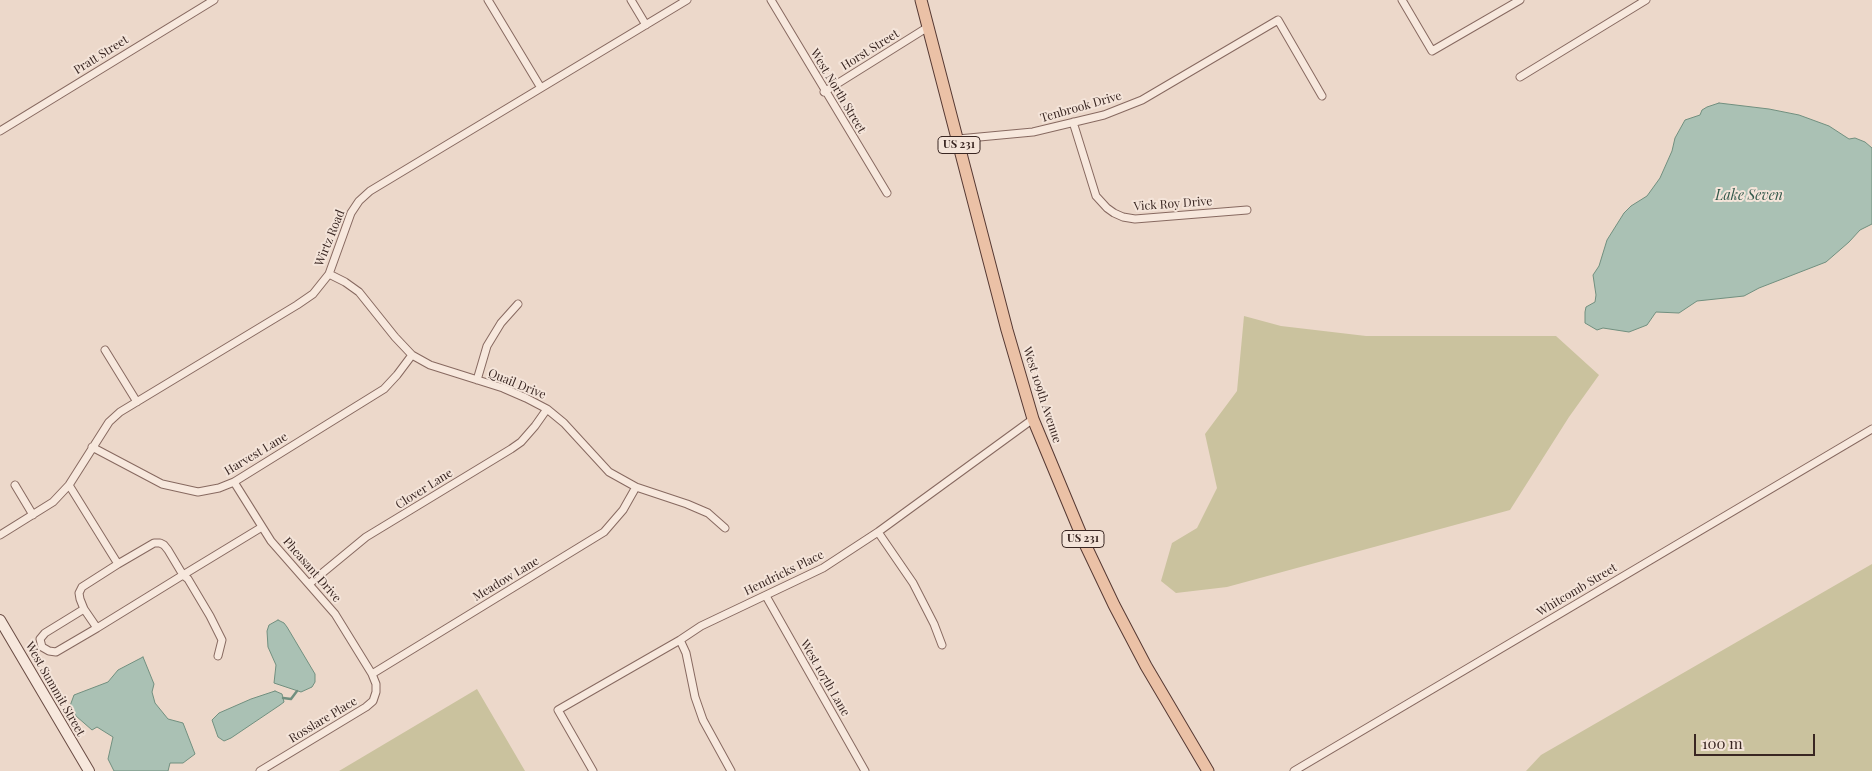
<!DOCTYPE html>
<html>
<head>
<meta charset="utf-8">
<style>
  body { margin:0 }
  #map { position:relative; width:1872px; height:771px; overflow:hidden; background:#ecd8ca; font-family:"Playfair Display",serif }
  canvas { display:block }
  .scale { position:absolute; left:1694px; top:734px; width:121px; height:22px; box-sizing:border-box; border:2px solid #392622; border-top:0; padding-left:6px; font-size:15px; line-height:18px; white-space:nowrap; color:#392622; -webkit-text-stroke:4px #f4e4d9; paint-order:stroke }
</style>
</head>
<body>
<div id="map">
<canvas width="1872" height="771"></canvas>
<div class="scale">100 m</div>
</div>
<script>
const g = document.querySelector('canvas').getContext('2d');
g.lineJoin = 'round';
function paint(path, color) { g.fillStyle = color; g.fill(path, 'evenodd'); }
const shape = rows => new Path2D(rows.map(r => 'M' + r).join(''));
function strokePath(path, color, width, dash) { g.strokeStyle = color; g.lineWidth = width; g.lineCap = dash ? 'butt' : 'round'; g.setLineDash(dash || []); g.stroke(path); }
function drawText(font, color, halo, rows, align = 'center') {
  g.font = font + ' "Playfair Display",serif'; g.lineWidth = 4; g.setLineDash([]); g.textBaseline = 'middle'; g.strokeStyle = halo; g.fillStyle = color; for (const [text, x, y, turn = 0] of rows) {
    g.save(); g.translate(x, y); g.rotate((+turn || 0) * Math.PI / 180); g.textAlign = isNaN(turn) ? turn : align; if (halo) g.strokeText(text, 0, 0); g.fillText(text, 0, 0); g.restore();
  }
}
paint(shape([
  [1244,316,1281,326,1366,336,1556,336,1599,375,1569,417,1510,510,1227,587,1176,593,1161,581,1172,543,1197,528,1217,488,1205,434,1237,391],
  [1872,564,1872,771,1526,771,1541,755],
  [477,689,525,771,339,771]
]), '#cac29e');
const water = shape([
  [1719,103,1769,109,1799,115,1829,126,1849,139,1855,138,1865,142,1872,148,1872,224,1860,230,1849,242,1826,262,1759,288,1744,296,1697,301,1679,313,1656,312,1647,325,1629,332,1603,328,1597,330,1585,323,1585,312,1586,307,1595,302,1596,295,1593,275,1599,266,1607,240,1624,213,1631,206,1647,196,1660,178,1672,151,1675,138,1685,120,1700,115,1702,110,1707,107,1719,103],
  [278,620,284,623,287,627,315,674,315,682,312,687,301,692,274,683,276,665,268,647,267,631,269,625,278,620],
  [143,657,154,684,152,692,155,703,168,719,183,723,195,754,183,763,170,763,168,771,114,771,108,759,113,737,97,727,92,730,76,716,70,706,74,695,108,682,118,670,143,657],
  [275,691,282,694,284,702,280,705,231,738,224,741,218,737,212,720,219,713,251,699,275,691]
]);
paint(water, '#aac1b4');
strokePath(water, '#718f7f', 1);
strokePath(shape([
  [283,698,291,699,297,691]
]), '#718f7f', 2.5);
const street = shape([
  [488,0,541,88],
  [631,0,646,25],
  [771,0,887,193],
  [1402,0,1432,51,1520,0],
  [1520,77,1646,0],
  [824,92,928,27],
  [1073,122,1096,196,1107,208,1114,213,1123,217,1135,219,1247,210],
  [0,131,214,0],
  [958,139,1033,132,1104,115,1142,100,1278,20,1322,96],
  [329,274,345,282,359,292,395,337,412,355,430,365,503,388,526,398,547,409,564,423,609,472,636,487,687,504,708,513,725,528],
  [105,350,137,402],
  [477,380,487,346,501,323,518,304],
  [92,447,162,484,198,492,219,488,234,482,384,389,397,375,412,355],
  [234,482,271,541,335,614,372,674,376,684,376,692,373,701,366,707,260,771],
  [15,485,33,515],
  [69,485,118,564],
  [878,532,913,583,934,624,942,645],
  [0,535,53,502,69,485,109,422,120,412,297,305,313,294,329,274,351,213,359,201,370,191,687,0],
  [309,584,366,537,511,449,521,442,535,426,547,409],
  [766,596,865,771],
  [84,609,45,633,40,639,42,647,49,651,56,652,97,628],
  [680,640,686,653,695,697,703,720,731,771],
  [218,656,222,640,210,616,188,579,183,575,168,550,164,545,160,543,154,543,118,564,82,587,79,593,80,599,84,609,97,628,183,575,262,527],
  [372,674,604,532,623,510,636,487],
  [593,771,558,710,680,640,701,626,823,568,878,532,1033,419],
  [1294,771,1872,429]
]);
const secondary = shape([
  [0,620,89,771]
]);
const primary = shape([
  [921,0,1007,330,1033,419,1085,544,1114,605,1146,666,1208,771]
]);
strokePath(street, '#876960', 9);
strokePath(secondary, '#694b43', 12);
strokePath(primary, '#563933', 13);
strokePath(street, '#f7e8dd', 7);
strokePath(secondary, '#f7e8dd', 10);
strokePath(primary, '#ebc1a6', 11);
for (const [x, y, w] of [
  [959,145,42],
  [1083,539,42]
]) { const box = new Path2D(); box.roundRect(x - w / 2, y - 8.5, w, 17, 4); g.fillStyle = '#f4e4d9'; g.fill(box); strokePath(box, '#392622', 1); }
drawText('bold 11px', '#392622', null, [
  ["US 231",959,145],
  ["US 231",1083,539]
]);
drawText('12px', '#392622', '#f4e4d9', [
  ["Horst Street",870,50,-32],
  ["Pratt Street",101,55,-32],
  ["West North Street",838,91,59],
  ["Tenbrook Drive",1081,107,-16],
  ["Vick Roy Drive",1173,204,-4],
  ["Wirtz Road",330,238,-68],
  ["Quail Drive",517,384,22],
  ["West 109th Avenue",1042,395,72],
  ["Harvest Lane",256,454,-31],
  ["Clover Lane",424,489,-32],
  ["Pheasant Drive",312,570,49],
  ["Hendricks Place",784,573,-26],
  ["Meadow Lane",506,579,-31],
  ["Whitcomb Street",1577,590,-31],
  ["West 107th Lane",825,678,60],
  ["West Summit Street",55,689,60],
  ["Rosslare Place",323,720,-31]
]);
drawText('italic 14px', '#32584a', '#f4e4d9', [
  ["Lake Seven",1749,196]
]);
</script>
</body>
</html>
